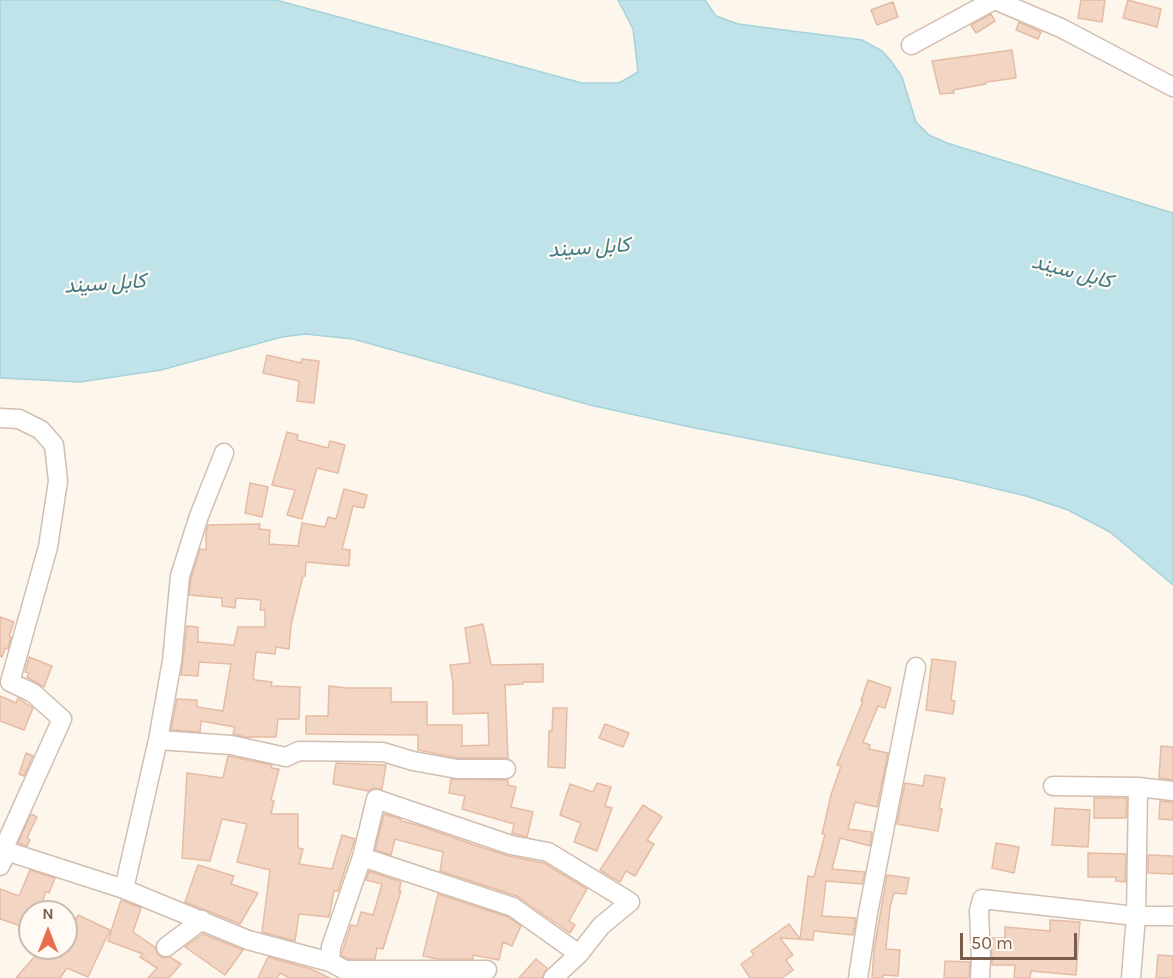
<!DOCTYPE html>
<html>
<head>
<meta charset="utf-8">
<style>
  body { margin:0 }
  #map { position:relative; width:1173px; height:978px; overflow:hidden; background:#fdf6ec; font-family:Karla,sans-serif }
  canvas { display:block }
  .north { position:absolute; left:18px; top:900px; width:60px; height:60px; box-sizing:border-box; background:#fffaf3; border:2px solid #cabbb1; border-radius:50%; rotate:0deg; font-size:16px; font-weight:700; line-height:24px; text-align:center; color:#7a5c4d }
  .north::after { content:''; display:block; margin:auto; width:21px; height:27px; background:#e76f51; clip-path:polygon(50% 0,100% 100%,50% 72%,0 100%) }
  .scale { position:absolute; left:960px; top:933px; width:117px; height:27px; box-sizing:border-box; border:3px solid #7a5c4d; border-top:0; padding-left:8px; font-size:18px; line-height:21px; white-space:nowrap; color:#7a5c4d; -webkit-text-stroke:4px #fffaf3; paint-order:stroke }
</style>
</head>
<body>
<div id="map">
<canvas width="1173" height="978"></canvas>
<div class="north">N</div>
<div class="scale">50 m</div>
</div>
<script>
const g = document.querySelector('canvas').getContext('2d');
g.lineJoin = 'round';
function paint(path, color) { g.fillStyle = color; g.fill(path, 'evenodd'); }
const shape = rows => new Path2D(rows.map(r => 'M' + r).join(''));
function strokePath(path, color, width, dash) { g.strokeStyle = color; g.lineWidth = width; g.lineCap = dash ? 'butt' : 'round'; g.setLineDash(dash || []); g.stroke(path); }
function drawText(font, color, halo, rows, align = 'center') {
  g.font = font + ' Karla,Vazirmatn,sans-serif'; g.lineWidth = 4.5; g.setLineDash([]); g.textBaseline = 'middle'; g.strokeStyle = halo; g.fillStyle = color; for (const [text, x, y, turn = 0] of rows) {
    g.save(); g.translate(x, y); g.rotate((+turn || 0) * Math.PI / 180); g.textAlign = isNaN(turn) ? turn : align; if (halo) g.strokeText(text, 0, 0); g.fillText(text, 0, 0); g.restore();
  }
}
const water = shape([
  [0,0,276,0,582,83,619,83,638,72,633,29,618,0,705,0,716,16,738,24,862,40,882,51,891,61,902,77,916,122,929,135,947,143,1173,213,1173,585,1110,532,1068,510,1026,496,955,479,690,427,590,405,353,339,305,334,282,337,161,370,80,382,0,378,0,0]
]);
paint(water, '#bfe3e8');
strokePath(water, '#a5d3da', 1.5);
const building = shape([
  [1081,0,1105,0,1102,22,1078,18,1081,0],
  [1128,0,1161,9,1157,27,1123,18,1128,0],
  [893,2,898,17,877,25,871,10,893,2],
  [991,14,995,21,976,33,971,25,991,14],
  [1019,22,1041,32,1038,39,1016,30,1019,22],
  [1012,50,1016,78,986,82,986,84,953,90,954,93,940,94,932,61,1012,50],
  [267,355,301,363,302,359,319,361,314,403,297,401,299,381,263,373,267,355],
  [287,432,298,435,297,440,328,448,330,441,345,445,338,473,317,468,302,519,287,515,295,490,272,485,287,432],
  [250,483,268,487,262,517,245,513,250,483],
  [344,489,367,495,364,508,353,506,342,549,350,550,349,566,306,562,305,576,303,576,291,625,289,649,276,647,275,654,256,652,253,678,255,680,272,682,271,686,300,687,299,719,278,719,276,737,245,737,233,734,235,727,201,721,200,732,171,730,177,699,197,700,197,707,223,711,231,664,199,662,198,676,181,675,187,626,198,627,198,642,234,645,238,627,265,627,265,610,260,610,261,600,236,598,235,608,222,606,222,598,189,595,191,578,200,549,206,550,206,532,208,525,260,524,259,529,270,530,269,544,298,546,302,523,325,527,328,517,336,519,344,489],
  [0,617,14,622,9,636,11,637,8,649,5,648,2,657,0,656,0,617],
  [483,624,491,665,543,664,543,682,523,682,523,684,505,685,508,758,458,758,418,750,418,735,306,734,306,716,328,716,329,686,347,688,391,688,391,702,427,702,427,725,462,725,462,746,489,745,488,713,453,714,453,683,450,665,470,663,465,628,483,624],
  [29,657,52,666,44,687,27,677,29,673,25,672,29,657],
  [932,659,956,662,951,700,955,701,953,714,926,710,932,659],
  [868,680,891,688,885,708,878,706,863,742,870,745,869,749,888,753,877,807,855,802,848,829,872,832,870,846,840,838,832,869,865,872,862,884,826,881,822,916,856,918,853,935,814,931,813,940,780,938,793,955,786,960,793,970,782,978,750,978,741,964,754,955,751,951,789,924,800,939,808,876,814,877,825,834,822,834,831,795,841,766,837,765,863,701,861,701,868,680],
  [0,696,16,703,18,698,33,708,24,730,0,721,0,696],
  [553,708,567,708,565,768,548,767,549,731,552,731,553,708],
  [605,724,629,733,623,747,599,738,605,724],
  [1161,746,1173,747,1173,780,1159,778,1161,746],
  [26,753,33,756,24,776,19,774,26,753],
  [228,756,272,765,271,768,279,769,271,800,274,801,271,814,298,814,298,848,303,849,299,864,332,869,342,835,355,839,338,891,334,891,329,917,299,914,295,941,262,932,270,870,237,862,247,824,222,819,210,861,182,858,187,773,223,778,228,756],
  [336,763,386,765,382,789,374,788,368,791,333,784,336,763],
  [925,775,945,778,939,809,942,809,938,831,897,824,905,783,923,786,925,775],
  [451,779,508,780,508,785,516,787,511,807,533,812,527,837,512,833,514,824,462,809,465,796,449,793,451,779],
  [597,783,611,787,605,806,612,808,597,851,574,842,581,823,560,815,570,784,593,792,597,783],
  [1094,798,1127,798,1126,818,1094,818,1094,798],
  [1160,801,1173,802,1173,820,1159,819,1160,801],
  [643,805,662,817,647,840,654,844,635,876,626,871,620,882,600,870,643,805],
  [1055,808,1090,810,1088,847,1052,845,1055,808],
  [31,814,37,817,27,838,30,840,27,846,18,843,31,814],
  [384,814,401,819,401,821,421,826,477,846,509,856,544,863,587,889,569,921,575,925,570,933,517,896,440,871,443,852,395,839,391,855,375,850,384,814],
  [996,843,1019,847,1014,873,992,868,996,843],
  [1088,853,1126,854,1125,882,1116,881,1116,877,1088,877,1088,853],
  [1148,855,1173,856,1173,874,1148,873,1148,855],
  [198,865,234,876,231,884,258,893,240,924,185,902,198,865],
  [30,870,55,878,49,893,46,891,39,912,30,912,30,929,0,919,0,889,19,896,30,870],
  [369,871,401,882,399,891,401,891,383,949,377,948,375,959,348,959,342,956,342,952,351,925,357,926,361,912,373,915,382,884,366,880,369,871],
  [887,875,909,878,906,894,894,893,890,907,886,949,900,950,898,976,883,975,883,978,872,978,874,950,887,875],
  [438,894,508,917,521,926,512,946,503,942,499,960,473,955,473,959,437,959,423,956,438,894],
  [121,900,141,908,133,932,155,947,157,953,161,957,170,957,181,964,169,978,148,978,157,968,140,957,143,954,108,941,121,900],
  [78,915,110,930,88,977,67,968,60,978,16,978,42,948,66,948,66,928,71,930,78,915],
  [1050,920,1080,922,1076,975,1031,971,1030,978,1014,978,1015,965,992,965,991,938,1005,938,1005,927,1050,931,1050,920],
  [203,934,243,950,225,975,185,947,203,934],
  [1158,955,1173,956,1173,978,1156,978,1158,955],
  [268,957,311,969,330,978,289,978,280,973,277,978,258,978,268,957],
  [536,959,547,968,542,978,519,978,536,959],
  [945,961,970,962,969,978,944,978,945,961]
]);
paint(building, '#f3d5c3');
strokePath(building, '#e6bba3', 1.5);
const minor = shape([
  [995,0,1061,28,1173,87],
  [911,45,994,0],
  [0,418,19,419,41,430,54,445,58,481,48,547,10,682,33,693,62,719,3,850,4,858,0,866],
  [158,740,231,745,286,757,299,751,383,752,413,761,457,769,506,769],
  [1053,786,1138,787,1173,791],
  [3,850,124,889,248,940,330,962,331,947,362,857,376,799,511,845,548,852,630,902,601,926,579,954,553,978],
  [362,857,513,907,579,954],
  [124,889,158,740,172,661,180,576,199,516,224,453],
  [166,947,202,920],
  [330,962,345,970,487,970],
  [858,978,868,913,916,667],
  [980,978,981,958,979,911,982,899,1136,916,1173,916],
  [1131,978,1136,916,1138,787]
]);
strokePath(minor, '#d1beb0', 21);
strokePath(minor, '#fff', 18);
drawText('italic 21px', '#437c86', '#fffaf3', [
  ["کابل سيند",589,248,-4],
  ["کابل سيند",1072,272,15],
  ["کابل سيند",105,284,-4]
]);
</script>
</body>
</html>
